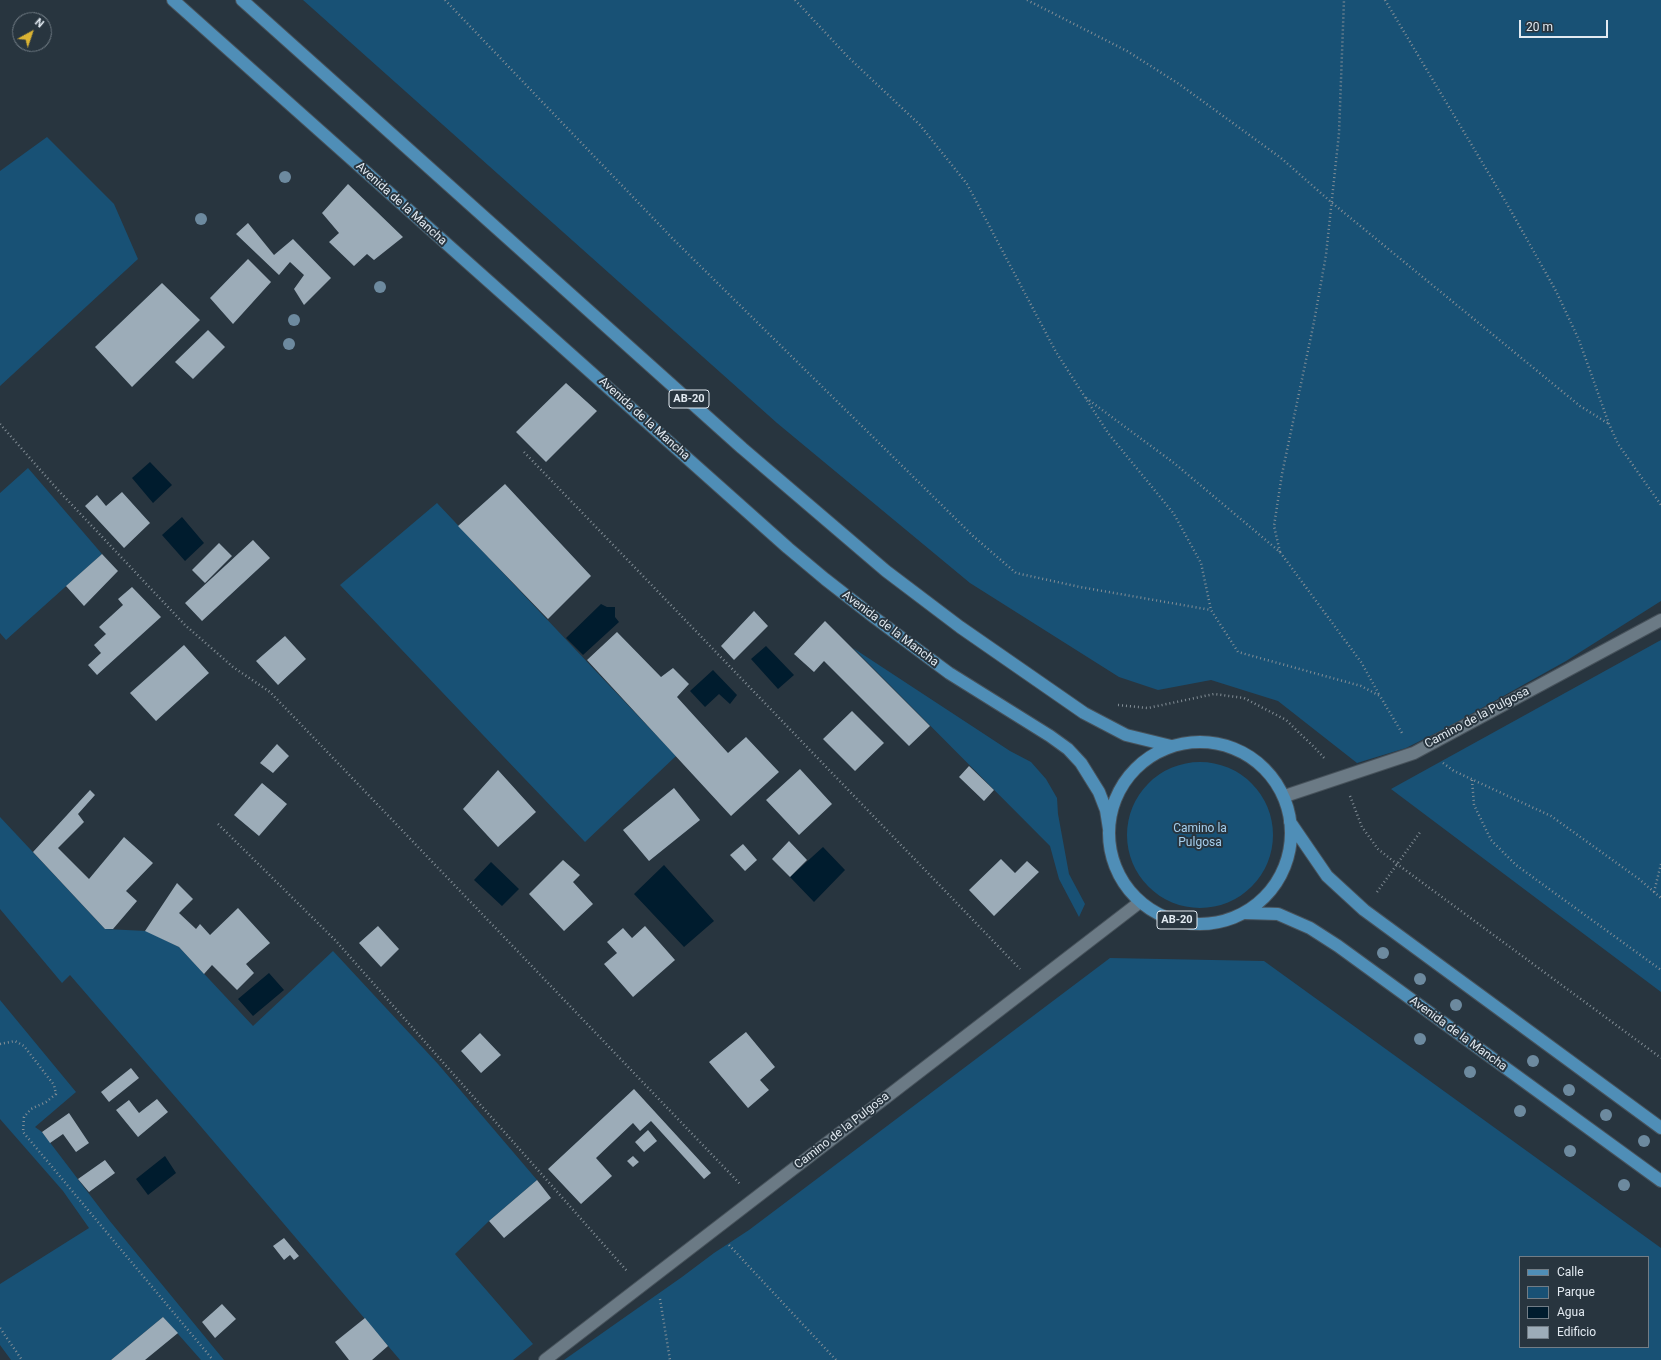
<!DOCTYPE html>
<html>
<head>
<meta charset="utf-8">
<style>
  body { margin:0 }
  #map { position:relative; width:1661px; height:1360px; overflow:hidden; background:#28353f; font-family:Roboto,sans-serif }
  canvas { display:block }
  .legend { position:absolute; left:1519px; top:1256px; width:130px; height:92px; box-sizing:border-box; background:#28353f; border:1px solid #727d86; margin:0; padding:5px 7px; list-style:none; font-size:12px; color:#e2eaf1 }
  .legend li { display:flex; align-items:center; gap:8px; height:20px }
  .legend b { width:20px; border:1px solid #727d86 }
  .north { position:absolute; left:12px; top:12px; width:40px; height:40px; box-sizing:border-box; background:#28353f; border:1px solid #727d86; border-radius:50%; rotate:40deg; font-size:11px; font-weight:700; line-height:16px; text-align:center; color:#e2eaf1 }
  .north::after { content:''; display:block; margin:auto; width:14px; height:18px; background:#dab333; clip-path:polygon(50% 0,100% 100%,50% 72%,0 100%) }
  .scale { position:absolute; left:1519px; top:20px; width:89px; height:18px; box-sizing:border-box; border:2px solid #e2eaf1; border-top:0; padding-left:5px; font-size:12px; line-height:14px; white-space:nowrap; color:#e2eaf1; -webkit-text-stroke:3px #28353f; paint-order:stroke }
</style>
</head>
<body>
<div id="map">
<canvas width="1661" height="1360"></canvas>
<ul class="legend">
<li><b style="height:5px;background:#4f8eb7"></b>Calle</li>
<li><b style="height:11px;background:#185175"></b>Parque</li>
<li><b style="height:11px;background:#001c2e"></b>Agua</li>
<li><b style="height:11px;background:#9cacb8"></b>Edificio</li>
</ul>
<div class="north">N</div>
<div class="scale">20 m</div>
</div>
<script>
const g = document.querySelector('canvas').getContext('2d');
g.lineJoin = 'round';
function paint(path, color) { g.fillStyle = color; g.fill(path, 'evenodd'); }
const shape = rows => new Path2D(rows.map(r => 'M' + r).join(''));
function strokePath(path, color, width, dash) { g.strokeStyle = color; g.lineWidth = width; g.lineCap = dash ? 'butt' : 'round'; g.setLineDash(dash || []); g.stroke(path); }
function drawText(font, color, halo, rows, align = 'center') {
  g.font = font + ' Roboto,sans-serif'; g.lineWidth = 4; g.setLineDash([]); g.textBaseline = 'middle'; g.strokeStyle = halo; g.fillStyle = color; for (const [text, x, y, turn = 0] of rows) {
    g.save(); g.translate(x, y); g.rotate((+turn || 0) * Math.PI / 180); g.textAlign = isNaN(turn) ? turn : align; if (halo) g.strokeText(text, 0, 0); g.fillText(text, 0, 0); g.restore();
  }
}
paint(shape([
  [303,0,1661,0,1661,601,1566,661,1446,728,1406,748,1357,763,1278,701,1211,680,1158,690,1119,677,970,583,777,423],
  [47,137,114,204,138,259,0,386,0,171],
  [28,468,102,554,6,640,0,633,0,493],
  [437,503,676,756,585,842,340,585],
  [1661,640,1661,992,1391,789],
  [853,648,1010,751,1031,762,1046,779,1057,798,1058,814,1069,874,1085,904,1079,917,1059,879,1050,846],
  '1127 835a73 73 0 1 1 146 0a73 73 0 1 1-146 0Z',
  [0,817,105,929,147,931,179,947,253,1026,333,951,438,1064,537,1180,489,1221,455,1254,533,1344,513,1360,400,1360,191,1115,70,975,62,983,0,909],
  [1110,958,1264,961,1661,1248,1661,1360,564,1360,682,1277,714,1253,749,1230],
  [1520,1257,1648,1257,1648,1347,1520,1347],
  [0,1000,76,1092,35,1127,42,1132,109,1220,224,1360,201,1360,163,1317,111,1360,11,1360,0,1345,0,1284,89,1228,63,1191,0,1119]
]), '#185175');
paint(shape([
  [150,462,172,485,153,503,132,478],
  [182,517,204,543,185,561,162,535],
  [601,604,607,607,615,607,615,617,619,622,583,655,566,638],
  [766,646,794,675,778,689,751,659],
  [713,670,737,695,730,704,719,694,705,707,690,691],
  [823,847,845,870,814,902,790,877],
  [491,862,519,889,502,906,474,880],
  [664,865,714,921,684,947,634,894],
  [269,973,284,990,253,1016,238,999],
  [165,1156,176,1173,148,1195,136,1179]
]), '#001c2e');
paint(shape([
  [348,184,403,237,374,260,367,254,354,266,329,242,339,233,322,213],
  [248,223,274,255,293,239,331,278,304,305,294,289,304,275,290,262,279,275,236,234],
  [248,259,271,282,233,324,210,298],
  [162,283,200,320,132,387,95,347],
  [208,330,225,347,193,379,175,362],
  [566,383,597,411,546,462,516,432],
  [505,484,591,576,548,619,458,526],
  [122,492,150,523,124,548,85,506,97,495,106,506],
  [253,540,270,558,202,621,185,603],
  [219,543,232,556,205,583,192,570],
  [102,554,118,571,84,606,66,586],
  [132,587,161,617,97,675,88,665,101,653,94,645,106,634,99,627,123,605,118,599],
  [754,611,768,626,734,660,721,646],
  [825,621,930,726,909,746,824,661,814,672,794,654],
  [617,632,661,677,673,668,689,684,677,697,728,753,746,737,779,772,731,816,587,660],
  [285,636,306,659,278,685,256,661],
  [184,645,209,673,156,721,130,693],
  [852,711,884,743,855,771,823,739],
  [277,744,289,756,273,773,260,763],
  [969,766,994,790,984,801,959,777],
  [800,769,832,804,799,835,766,800],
  [498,770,536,812,498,847,463,809],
  [262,783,287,804,259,836,234,815],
  [674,788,700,820,649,861,623,830],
  [90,790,95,795,78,814,84,822,58,848,89,879,124,837,153,863,126,891,137,901,113,929,105,929,33,852],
  [789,841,807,860,790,877,772,859],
  [743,844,757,860,745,871,730,855],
  [1001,859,1015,873,1027,861,1039,872,994,916,969,890],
  [563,860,580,875,573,882,593,904,564,931,529,894],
  [177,883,193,899,179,913,196,929,200,924,210,935,238,908,270,943,246,964,254,973,237,990,212,965,204,974,179,947,145,931],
  [378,926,399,949,381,967,359,943],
  [645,926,675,960,633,997,604,964,617,953,607,942,623,928,632,938],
  [746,1032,775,1067,760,1080,769,1090,748,1108,709,1062],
  [480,1033,501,1055,481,1073,461,1051],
  [131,1068,139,1078,109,1102,101,1092],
  [634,1089,711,1173,704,1179,651,1121,640,1131,633,1123,596,1158,612,1176,581,1204,548,1169],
  [157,1099,168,1112,138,1137,116,1110,129,1100,139,1113],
  [69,1113,89,1143,76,1152,63,1134,50,1143,42,1132],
  [648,1130,657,1141,644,1152,635,1142],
  [633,1156,639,1162,633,1167,627,1161],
  [105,1160,115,1173,89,1192,78,1179],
  [537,1180,551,1198,504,1238,489,1221],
  [284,1238,299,1256,294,1260,290,1255,284,1260,273,1246],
  [222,1304,236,1319,215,1338,202,1322],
  [163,1317,178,1333,145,1360,111,1360],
  [365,1318,388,1346,372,1360,349,1360,335,1342]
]), '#9cacb8');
const minor = shape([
  [1285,796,1414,753,1661,620],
  [545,1360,1140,902]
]);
const primary = shape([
  [173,0,788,548,825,579,875,618,949,673,1050,736,1068,749,1081,763,1099,792,1106,810,1109,829],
  [242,0,742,448,886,571,960,627,1084,713,1126,735,1171,746],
  '1109 833a91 91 0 1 1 182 0a91 91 0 1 1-182 0Z',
  [1290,822,1327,876,1364,910,1661,1128],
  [1245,913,1278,914,1310,928,1338,946,1661,1181]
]);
strokePath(minor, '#47525b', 14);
strokePath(primary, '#47525b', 14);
strokePath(shape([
  [445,0,674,240,973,536,1016,573,1080,587,1211,610],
  [795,0,849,58,920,125,967,184,1056,352,1108,433,1174,514,1201,563,1211,610,1238,652,1361,686,1380,696,1402,733],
  [1027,0,1127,51,1179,84,1281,158,1331,202,1580,406,1609,424],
  [1385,0,1507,204,1556,291,1579,340,1609,424,1618,444,1661,505],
  [1086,398,1174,463,1280,552,1361,662,1380,696],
  [0,424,58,490,185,625,233,667,270,692,740,1184],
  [524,452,1020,969],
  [1280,552,1274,526,1282,474,1314,322,1326,255,1339,133,1344,0],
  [1118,705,1148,708,1214,694,1244,698,1286,720,1316,749,1325,759],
  [1443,763,1454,771,1551,816,1639,879,1661,898],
  [1472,780,1474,805,1491,840,1516,865,1661,970],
  [1350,796,1362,827,1378,849,1397,864,1661,1058],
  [218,824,336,941,627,1271],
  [1377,892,1421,831],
  [1654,892,1661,864],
  [0,1044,15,1041,24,1046,54,1085,56,1094,46,1102,31,1109,24,1117,23,1132,213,1360],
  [729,1245,836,1360],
  [660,1299,670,1360],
  [0,1328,22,1360]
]), '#838e96', 2.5, [1, 3]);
strokePath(minor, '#6b7a85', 12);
strokePath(primary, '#4f8eb7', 12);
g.fillStyle = '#6d8a9f';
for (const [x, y] of [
  [285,177],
  [201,219],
  [380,287],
  [294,320],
  [289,344],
  [1383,953],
  [1420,979],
  [1456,1005],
  [1420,1039],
  [1533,1061],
  [1470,1072],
  [1569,1090],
  [1520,1111],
  [1606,1115],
  [1644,1141],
  [1570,1151],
  [1624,1185]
]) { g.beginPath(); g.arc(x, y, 6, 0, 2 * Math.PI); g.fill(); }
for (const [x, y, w] of [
  [689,399,40],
  [1177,920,40]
]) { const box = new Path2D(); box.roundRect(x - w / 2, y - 9, w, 18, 3); g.fillStyle = '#28353f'; g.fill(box); strokePath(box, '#e2eaf1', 1); }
drawText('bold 11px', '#e2eaf1', null, [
  ["AB-20",689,399],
  ["AB-20",1177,920]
]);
drawText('12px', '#e2eaf1', '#28353f', [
  ["Avenida de la Mancha",401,204,42],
  ["Avenida de la Mancha",644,419,42],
  ["Avenida de la Mancha",890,629,37],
  ["Camino de la Pulgosa",1477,718,-28],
  ["Avenida de la Mancha",1458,1034,36],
  ["Camino de la Pulgosa",842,1131,-38]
]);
drawText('12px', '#a5cfee', '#28353f', [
  ["Camino la",1200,829],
  ["Pulgosa",1200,843]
]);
</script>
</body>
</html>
